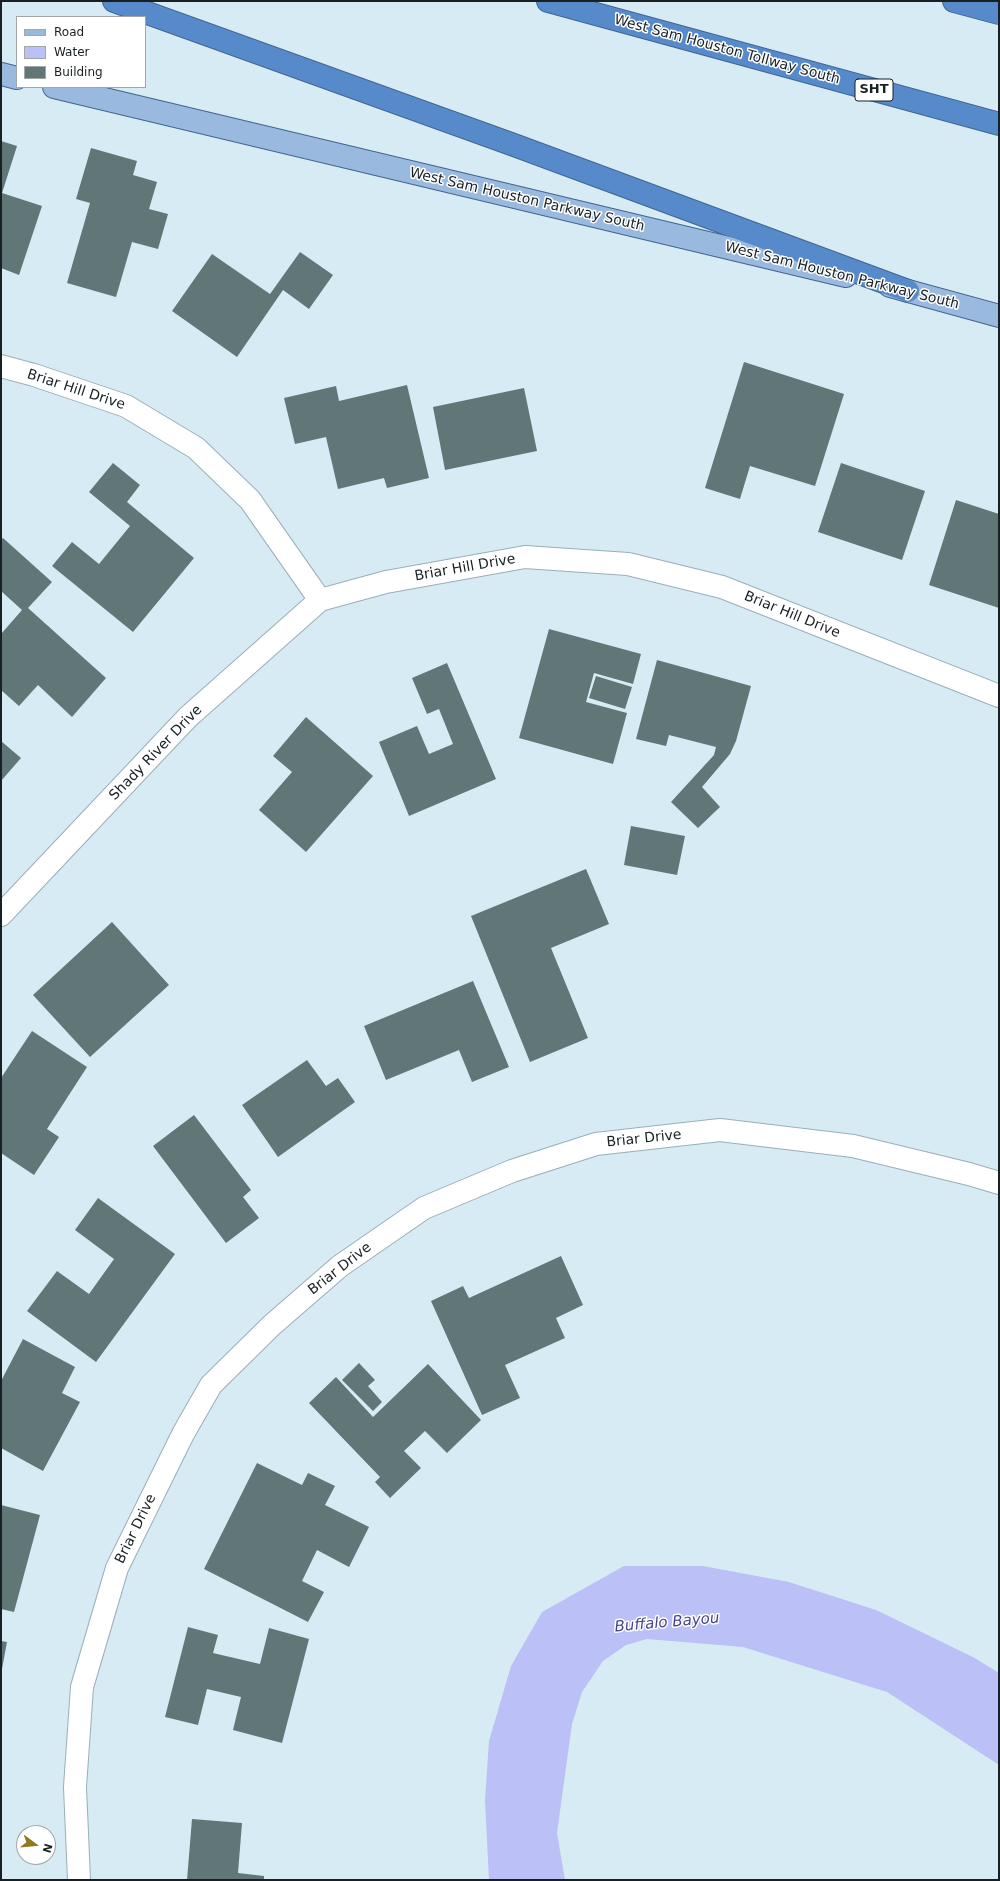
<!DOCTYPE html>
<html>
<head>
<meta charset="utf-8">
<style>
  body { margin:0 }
  #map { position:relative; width:1000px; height:1881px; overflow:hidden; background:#d7ebf5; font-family:"DejaVu Sans",sans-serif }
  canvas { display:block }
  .frame { position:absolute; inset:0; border:2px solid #192024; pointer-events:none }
  .legend { position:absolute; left:16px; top:16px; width:130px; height:72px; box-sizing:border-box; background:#fff; border:1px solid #a3a6a7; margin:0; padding:5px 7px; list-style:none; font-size:12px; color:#192024 }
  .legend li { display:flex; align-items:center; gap:8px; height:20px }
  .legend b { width:20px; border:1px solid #a3a6a7 }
  .north { position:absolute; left:16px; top:1825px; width:40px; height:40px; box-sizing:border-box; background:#fff; border:1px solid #a3a6a7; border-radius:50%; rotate:106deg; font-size:11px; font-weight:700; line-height:16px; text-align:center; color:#192024 }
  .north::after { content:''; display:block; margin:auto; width:14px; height:18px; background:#90791f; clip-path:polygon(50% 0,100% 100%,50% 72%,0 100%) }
</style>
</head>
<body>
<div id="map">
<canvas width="1000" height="1881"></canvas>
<div class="frame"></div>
<ul class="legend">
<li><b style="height:5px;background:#9ab9df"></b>Road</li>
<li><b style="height:11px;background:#bbc0f6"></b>Water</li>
<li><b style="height:11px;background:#617677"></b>Building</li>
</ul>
<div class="north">N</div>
</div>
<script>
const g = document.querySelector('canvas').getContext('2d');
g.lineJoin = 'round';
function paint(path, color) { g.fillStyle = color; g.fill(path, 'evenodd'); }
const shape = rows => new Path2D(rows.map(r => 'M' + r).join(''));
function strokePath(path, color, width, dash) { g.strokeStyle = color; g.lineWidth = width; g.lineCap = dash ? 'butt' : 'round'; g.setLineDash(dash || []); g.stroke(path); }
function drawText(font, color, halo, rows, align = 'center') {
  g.font = font + ' "DejaVu Sans",sans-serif'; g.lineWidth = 3; g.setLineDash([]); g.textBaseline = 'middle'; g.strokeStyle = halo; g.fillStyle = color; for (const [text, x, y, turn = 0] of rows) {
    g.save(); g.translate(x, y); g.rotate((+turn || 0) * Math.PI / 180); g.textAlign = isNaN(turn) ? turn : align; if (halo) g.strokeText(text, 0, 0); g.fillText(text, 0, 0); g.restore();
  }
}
paint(shape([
  [624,1566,703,1566,789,1582,876,1610,973,1657,999,1673,999,1765,887,1692,743,1647,647,1639,626,1645,603,1661,582,1692,572,1724,557,1833,565,1880,489,1880,485,1800,489,1741,511,1666,542,1612]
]), '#bbc0f6');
paint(shape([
  [1,141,17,146,2,193,42,206,19,275,1,268],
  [91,148,137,161,133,175,157,182,149,209,168,214,158,249,132,242,116,297,67,283,90,203,76,199],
  [300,252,333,275,309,309,283,290,237,357,172,311,212,254,270,294],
  [744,362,844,394,815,486,750,466,740,499,705,488],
  [407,385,429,478,387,488,384,478,338,489,326,437,295,444,284,398,336,386,339,401],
  [524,388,537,451,445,470,433,407],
  [113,463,140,485,127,502,194,558,133,632,52,566,72,542,99,564,130,526,89,492],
  [841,463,925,491,902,560,818,532],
  [956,500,999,514,999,608,929,585],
  [3,538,52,582,28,608,106,678,72,717,38,685,19,706,1,690,1,634,22,610,1,591,1,540],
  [549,629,641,654,633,684,594,673,586,702,627,713,613,764,519,738],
  [657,660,751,686,736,741,730,754,702,787,720,807,698,828,671,802,714,755,716,747,669,735,666,746,636,739],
  [447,663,496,779,409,816,379,742,417,726,429,754,453,744,439,709,427,714,412,678],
  [596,676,632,687,625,709,589,698],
  [306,717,373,776,306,852,259,810,292,772,273,756],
  [1,741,21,758,1,781],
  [631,826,685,836,677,875,624,865],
  [586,869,609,924,551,948,588,1038,530,1062,471,916],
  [112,922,169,985,90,1057,33,995],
  [473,981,509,1067,472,1082,459,1050,386,1080,364,1026],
  [32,1031,87,1067,47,1129,59,1137,34,1175,1,1153,1,1078],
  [307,1060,326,1086,338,1078,355,1102,278,1157,242,1105],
  [194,1115,251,1190,243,1197,259,1218,226,1243,153,1146],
  [98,1198,175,1254,96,1362,27,1311,57,1271,89,1294,114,1259,75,1230],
  [561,1256,583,1305,556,1318,565,1338,505,1365,520,1398,482,1415,431,1301,463,1286,469,1298],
  [23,1339,75,1367,62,1393,80,1402,43,1471,1,1448,1,1381],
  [359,1363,375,1380,368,1386,382,1402,373,1411,342,1380],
  [428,1364,481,1420,447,1453,425,1431,404,1451,421,1468,390,1498,375,1482,380,1477,309,1403,336,1377,373,1417],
  [257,1463,302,1485,308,1473,335,1486,325,1505,369,1527,349,1567,317,1550,302,1581,324,1592,308,1622,204,1569],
  [1,1505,40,1515,14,1612,1,1609],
  [188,1627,218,1635,213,1653,260,1664,269,1628,309,1639,282,1743,233,1730,241,1697,207,1689,198,1725,165,1717],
  [1,1641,7,1642,2,1669,1,1669],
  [192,1819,242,1823,238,1873,264,1876,264,1880,187,1880]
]), '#617677');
const minor = shape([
  [1,366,34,375,126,406,196,448,250,500,320,600],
  [1,915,188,717,320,600,386,582,525,557,628,564,722,587,999,696],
  [79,1880,75,1787,82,1687,117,1568,183,1434,211,1385,272,1325,340,1266,424,1208,512,1171,596,1144,720,1130,853,1146,969,1174,999,1183]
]);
const major = shape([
  [1,74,17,78],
  [54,87,846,276],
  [890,286,999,316]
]);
const highway = shape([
  [114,1,514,145,908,291],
  [548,1,999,124],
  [954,1,999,13]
]);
strokePath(minor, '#9baeb7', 24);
strokePath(major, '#416590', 24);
strokePath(highway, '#416590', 24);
strokePath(minor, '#fff', 22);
strokePath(major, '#9ab9df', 22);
strokePath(highway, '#568aca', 22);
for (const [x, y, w] of [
  [874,90,38]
]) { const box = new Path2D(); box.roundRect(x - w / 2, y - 11, w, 22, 3); g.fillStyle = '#fff'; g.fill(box); strokePath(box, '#192024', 1); }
drawText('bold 13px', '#192024', null, [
  ["SHT",874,90]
]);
drawText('14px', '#192024', '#fff', [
  ["West Sam Houston Tollway South",727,50,15],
  ["West Sam Houston Parkway South",527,200,13],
  ["West Sam Houston Parkway South",842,276,14],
  ["Briar Hill Drive",76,390,18],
  ["Briar Hill Drive",465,568,-10],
  ["Briar Hill Drive",792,615,22],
  ["Shady River Drive",156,753,-46],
  ["Briar Drive",644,1139,-6],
  ["Briar Drive",340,1269,-38],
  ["Briar Drive",136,1529,-64]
]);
drawText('italic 15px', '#454586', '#fff', [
  ["Buffalo Bayou",667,1623,-5]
]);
</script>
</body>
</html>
